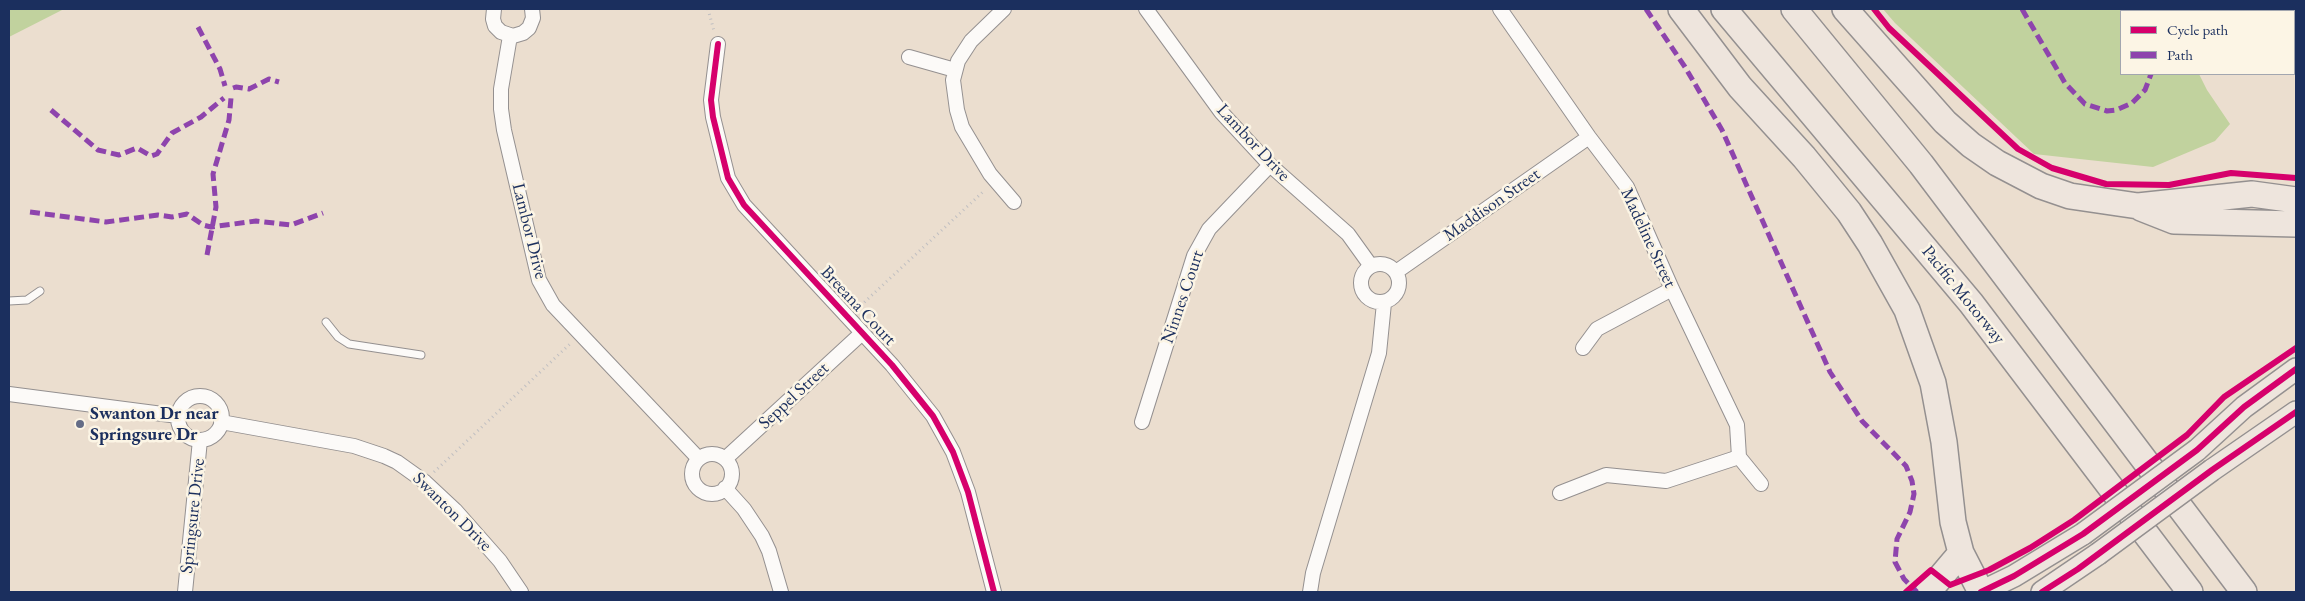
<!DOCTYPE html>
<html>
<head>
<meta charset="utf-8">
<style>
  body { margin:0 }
  #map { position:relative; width:2305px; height:601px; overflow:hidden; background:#ebdecf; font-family:"EB Garamond",serif }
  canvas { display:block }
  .frame { position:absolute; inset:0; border:10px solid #1b2f5e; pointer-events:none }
  .legend { position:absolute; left:2120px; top:10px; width:175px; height:65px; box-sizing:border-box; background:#fcf5e5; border:1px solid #a2a6af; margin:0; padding:6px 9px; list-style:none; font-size:15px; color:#1b2f5e }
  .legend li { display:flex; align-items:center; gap:10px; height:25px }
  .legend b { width:25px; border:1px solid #a2a6af }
</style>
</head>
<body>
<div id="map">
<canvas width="2305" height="601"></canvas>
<div class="frame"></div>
<ul class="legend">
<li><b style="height:6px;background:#d6006c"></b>Cycle path</li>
<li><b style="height:6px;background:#8e44ad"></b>Path</li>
</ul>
</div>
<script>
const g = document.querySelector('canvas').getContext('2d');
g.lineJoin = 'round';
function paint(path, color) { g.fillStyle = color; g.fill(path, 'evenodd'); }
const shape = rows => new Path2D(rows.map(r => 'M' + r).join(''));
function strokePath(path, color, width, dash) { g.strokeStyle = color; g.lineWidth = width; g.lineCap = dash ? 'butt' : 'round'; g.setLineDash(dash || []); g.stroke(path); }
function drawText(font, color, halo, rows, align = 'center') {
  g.font = font + ' "EB Garamond",serif'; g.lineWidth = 5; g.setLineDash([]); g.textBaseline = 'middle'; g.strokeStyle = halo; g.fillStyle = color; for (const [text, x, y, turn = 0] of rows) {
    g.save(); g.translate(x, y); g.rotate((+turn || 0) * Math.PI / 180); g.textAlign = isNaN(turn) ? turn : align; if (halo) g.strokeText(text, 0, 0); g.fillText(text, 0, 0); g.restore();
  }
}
paint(shape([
  [9,9,64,9,9,37],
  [1883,9,2170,9,2171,11,2121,11,2121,74,2199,74,2207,90,2230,124,2215,141,2153,167,2034,154,1895,23]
]), '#c1d29e');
const service = shape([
  [2266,9,2267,11],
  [2294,59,2296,59],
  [9,301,27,300,40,291],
  [326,322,338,337,349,344,421,355]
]);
const minor = shape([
  [494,9,493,19,495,26,501,32,513,36,523,33,529,28,533,18,532,9],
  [1004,9,971,41,958,61,953,80,957,110,962,127,990,174,1014,202],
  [1146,9,1221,112,1270,165,1348,234,1371,266],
  [1500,9,1589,137,1627,187,1672,289,1737,425,1739,457,1761,484],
  [510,36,501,89,501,109,504,130,539,280,553,305,699,459],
  [718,44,711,100,713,117,728,178,744,205,892,365,933,416,953,452,968,492,994,592],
  [909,57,955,70],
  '1361 283a19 19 0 1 1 38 0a19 19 0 1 1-38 0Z',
  [1396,272,1589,137],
  [1583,348,1597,329,1672,289],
  [9,394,178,416],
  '178 418a22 22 0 1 1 44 0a22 22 0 1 1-44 0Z',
  [221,422,354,446,384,456,397,462,425,482,455,510,500,561,521,592],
  [1142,422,1194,256,1209,229,1270,165],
  '692 474a20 20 0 1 1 40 0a20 20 0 1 1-40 0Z',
  [725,459,862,333],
  [725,488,744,509,762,536,769,551,781,592],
  [1560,493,1606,475,1666,481,1739,457],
  [185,592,200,440],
  [1310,592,1313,573,1379,353,1384,303]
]);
const primary = shape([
  [2197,450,2244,407,2296,369],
  [2212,470,2296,412],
  [1981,592,2014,576,2083,534],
  [2042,592,2098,554]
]);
const motorway = shape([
  [1681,9,1740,87,1804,157,1849,212,1870,244,1907,310,1933,383,1944,442,1953,522,1961,553,1981,592],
  [1724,9,1971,303,2190,592],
  [1794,9,1921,164,2244,592],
  [1845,9,1945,122,1971,145,1997,163,2041,186,2070,196,2138,206,2252,194,2296,200],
  [2141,208,2174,221,2296,224],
  [1928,592,1961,553]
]);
strokePath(service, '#949090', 9);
strokePath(minor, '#949090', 16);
strokePath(primary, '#949090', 24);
strokePath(motorway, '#949090', 28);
strokePath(shape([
  [708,9,714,31],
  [857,309,985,190],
  [434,472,571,343]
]), '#c0bfc1', 3, [1, 4]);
strokePath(service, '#fcfaf8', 7);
strokePath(minor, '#fcfaf8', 14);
strokePath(primary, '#eee5dd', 21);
strokePath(motorway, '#eee5dd', 25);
const primaryBridge = shape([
  [2083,534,2197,450],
  [2098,554,2212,470]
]);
strokePath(primaryBridge, '#949090', 24, []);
strokePath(primaryBridge, '#eee5dd', 21);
strokePath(shape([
  [1646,9,1685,67,1722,130,1830,372,1862,421,1906,466,1912,481,1914,494,1910,512,1897,539,1895,562,1904,579,1917,592],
  [2022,9,2065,83,2085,104,2107,111,2116,110,2132,103,2145,90,2151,74],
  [2124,9,2126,11],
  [198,27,220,69,225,86],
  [233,88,236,87,249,89,269,79,279,82],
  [51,110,98,150,119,155,137,148,151,156,157,154,172,133,201,117,224,98],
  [30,212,106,222,158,215,172,217,187,214,203,225,211,227,256,221,291,225,323,213],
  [207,255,216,207,213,174,229,120,231,98]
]), '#8e44ad', 5, [10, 5]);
strokePath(shape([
  [1874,9,1889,28,2018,149,2052,168,2106,184,2169,185,2231,173,2296,178],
  [718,44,711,100,713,117,728,178,744,205,892,365,933,416,953,452,968,492,994,592],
  [1906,592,1931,570,1950,585,1989,570,2030,548,2074,520,2187,435,2224,397,2296,348],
  [1981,592,2014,576,2083,534,2197,450,2244,407,2296,369],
  [2042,592,2078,569,2212,470,2296,412]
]), '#d6006c', 6);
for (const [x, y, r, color] of [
  [80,424,5,"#646c86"]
]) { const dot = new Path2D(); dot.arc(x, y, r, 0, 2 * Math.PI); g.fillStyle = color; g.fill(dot); strokePath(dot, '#fcf5e5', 2); }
drawText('18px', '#1b2f5e', '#fcf5e5', [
  ["Lambor Drive",1253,143,47],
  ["Maddison Street",1492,205,-35],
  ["Lambor Drive",529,231,76],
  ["Madeline Street",1648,238,65],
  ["Pacific Motorway",1963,295,51],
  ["Ninnes Court",1183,297,-71],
  ["Breeana Court",858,306,47],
  ["Seppel Street",794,396,-43],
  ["Swanton Drive",452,512,45],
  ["Springsure Drive",193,516,-84]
]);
drawText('bold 18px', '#1b2f5e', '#fcf5e5', [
  ["Swanton Dr near",90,414],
  ["Springsure Dr",90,435]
], 'left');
</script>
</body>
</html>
